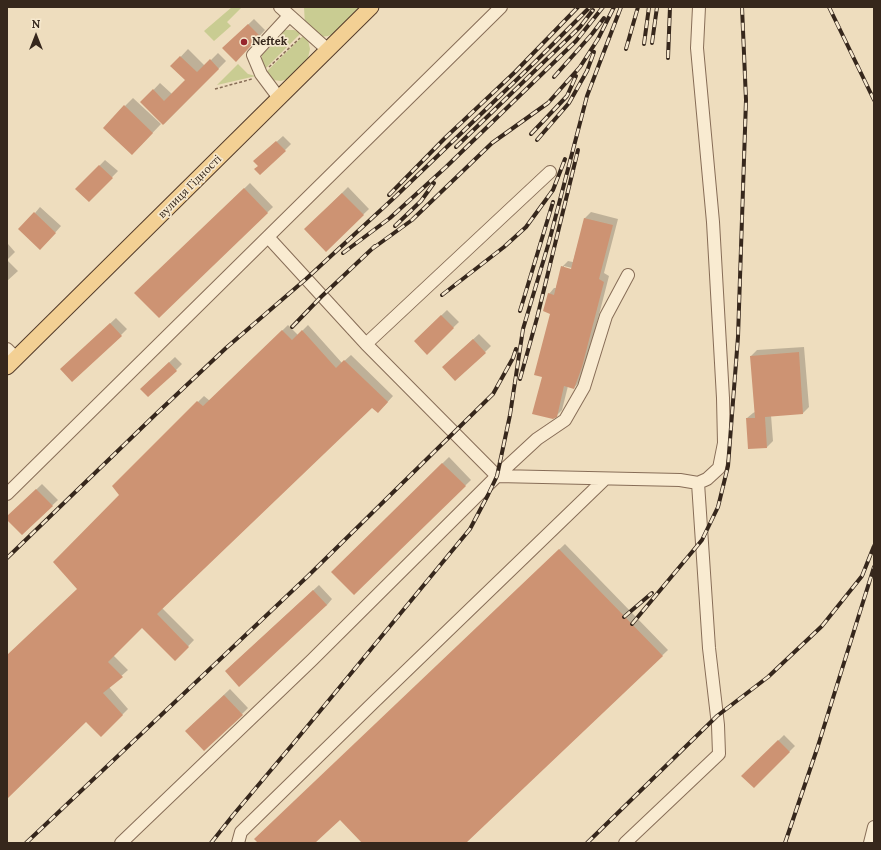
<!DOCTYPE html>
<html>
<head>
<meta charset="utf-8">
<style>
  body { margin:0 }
  #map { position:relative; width:881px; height:850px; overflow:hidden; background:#eeddbe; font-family:Lora,serif }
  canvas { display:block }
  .frame { position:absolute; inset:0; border:8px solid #36271c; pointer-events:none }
  .north { position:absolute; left:16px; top:16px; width:40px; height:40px; -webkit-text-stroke:3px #f6e8ce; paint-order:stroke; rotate:0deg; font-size:11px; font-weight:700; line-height:16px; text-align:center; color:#36271c }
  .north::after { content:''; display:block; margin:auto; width:14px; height:18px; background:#36271c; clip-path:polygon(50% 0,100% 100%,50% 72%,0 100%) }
</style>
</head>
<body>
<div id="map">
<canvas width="881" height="850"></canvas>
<div class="frame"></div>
<div class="north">N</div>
</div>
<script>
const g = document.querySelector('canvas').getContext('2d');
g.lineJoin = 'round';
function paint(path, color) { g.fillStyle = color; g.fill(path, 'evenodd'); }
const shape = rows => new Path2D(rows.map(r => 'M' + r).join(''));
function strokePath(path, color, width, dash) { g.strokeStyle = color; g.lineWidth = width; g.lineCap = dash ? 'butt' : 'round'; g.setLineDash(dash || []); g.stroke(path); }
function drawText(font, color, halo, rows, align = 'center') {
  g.font = font + ' Lora,serif'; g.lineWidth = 3.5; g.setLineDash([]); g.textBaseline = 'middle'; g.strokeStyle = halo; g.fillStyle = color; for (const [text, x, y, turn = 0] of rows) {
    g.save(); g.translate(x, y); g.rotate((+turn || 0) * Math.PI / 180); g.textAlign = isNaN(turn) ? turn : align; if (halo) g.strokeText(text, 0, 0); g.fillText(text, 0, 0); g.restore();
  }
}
paint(shape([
  [232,7,242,7,227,22,231,26,214,41,204,31],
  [304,7,362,7,336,33,328,36,320,37,305,25],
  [281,30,294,30,301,33,264,70,262,61,262,55,277,41,276,34],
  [303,36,308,40,310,49,308,58,302,67,288,79,281,81,273,80,268,77,265,73],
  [238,64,248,74,256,76,217,85]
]), '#c9cc92');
paint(shape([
  [254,19,265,30,236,61,224,48],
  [188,49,205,66,218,53,226,61,164,124,142,102,160,83,172,94,186,80,172,66],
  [133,98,161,124,140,146,125,106],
  [283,136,291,144,285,150,259,166,261,156],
  [105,160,118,171,89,201,77,189],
  [250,183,273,207,159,317,136,293],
  [348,187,369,209,326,250,306,229],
  [40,207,61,226,46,243,35,213],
  [591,212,618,219,604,273,609,276,583,377,574,388,568,386,562,410,556,416,543,376,551,314,549,294,554,288,556,288,562,267,568,261,573,262,585,218],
  [564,266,576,269,575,271,564,268],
  [8,244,15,252,7,260,7,245],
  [7,260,18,271,7,281],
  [447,310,459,322,427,353,415,341],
  [116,318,127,329,121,335,67,364],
  [288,325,298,335,308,325,342,363,351,355,393,396,384,406,372,407,162,608,194,640,175,660,142,627,113,655,128,670,109,687,128,709,101,736,86,721,7,798,7,656,78,589,121,495,113,486,204,396,210,401],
  [479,334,491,346,485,352,449,361],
  [804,347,809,407,803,413,771,415,773,441,767,447,749,448,747,418,753,413,755,412,751,356,757,350],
  [175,357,182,364,176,370,147,383],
  [449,457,471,480,354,594,332,572],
  [42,484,58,500,22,534,7,518],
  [565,544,668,650,465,843,364,843,340,818,314,843,260,843,256,839],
  [319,585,332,599,327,605,232,665],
  [230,689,248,708,242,714,192,725],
  [784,735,795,746,754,787,743,776]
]), '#0003');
paint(shape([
  [248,24,260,36,236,62,222,48],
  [180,56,197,72,210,59,219,69,163,125,140,102,153,89,164,101,185,80,170,66],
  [124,105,153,133,132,155,103,128],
  [276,141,286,151,260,175,254,169,258,166,253,161],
  [99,165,113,178,89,202,75,189],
  [244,188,268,213,159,318,134,293],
  [342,193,364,215,326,252,304,229],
  [34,212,56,233,40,250,18,229],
  [584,218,613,225,599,279,604,282,582,367,574,389,564,386,557,417,553,419,532,414,542,377,534,375,550,314,543,311,548,293,554,295,561,266,571,269],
  [441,315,454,328,427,355,414,341],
  [110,323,122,336,72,382,60,369],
  [282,330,292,340,302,330,336,368,344,360,388,402,378,413,372,408,157,614,189,647,175,661,142,628,108,662,123,677,103,693,123,715,101,737,86,722,7,799,7,655,77,589,53,562,119,495,112,486,197,401,203,406],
  [473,339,486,353,455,381,442,367],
  [799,352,803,414,765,417,767,448,748,449,746,418,755,418,750,356],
  [169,362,177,371,148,397,140,389],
  [442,463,466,486,354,595,331,572],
  [36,489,53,506,22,535,7,520,7,516],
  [559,549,663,656,466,843,362,843,340,820,315,843,258,843,254,839],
  [313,590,327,605,239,687,225,671],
  [224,695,243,715,204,751,185,731],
  [778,740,790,752,754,788,741,776]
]), '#cd9373');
const minor = shape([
  [280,7,328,50],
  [279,98,261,74,253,55,289,16],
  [268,237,366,344,497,476,680,480,698,483,707,479,719,468,724,443,723,398,713,222,697,48,699,7],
  [366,344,550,172],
  [7,349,16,358],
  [7,494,501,7],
  [121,843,312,660,497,476,537,439,565,420,584,387,606,316,628,275],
  [238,843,241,832,374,702,605,479],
  [625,843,719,754,718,725,709,648,698,483],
  [870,843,874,827]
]);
const major = shape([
  [7,367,371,7]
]);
strokePath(minor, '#876d57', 14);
strokePath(major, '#543c2b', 17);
strokePath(shape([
  [269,67,300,38],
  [215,89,252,79]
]), '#876d57', 1.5, [3, 2]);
strokePath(minor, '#f9ebd1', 12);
strokePath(major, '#f3d094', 15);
const rail = shape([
  [829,7,874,100],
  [652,43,657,7],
  [644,44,649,7],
  [626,49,638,7],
  [668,58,670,7],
  [554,77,592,34,604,18],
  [531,134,567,96,576,76],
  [537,140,569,103,587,71,594,52],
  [456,147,580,27,593,10],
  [389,195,445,138,515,72,578,7],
  [395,226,421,201,434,183],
  [372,249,412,220,492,143,548,103,580,67,598,39,614,7],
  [343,253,390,218,446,167,576,41,603,7],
  [442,295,504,247,526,227,553,190,565,159],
  [520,311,553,202],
  [292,327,321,297,375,246],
  [520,379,537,318,578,150],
  [7,558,156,414,226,348,306,279,396,196,535,62,590,7],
  [624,617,652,593],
  [632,624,702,540,718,507,728,466,738,337,746,100,742,7],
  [26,843,308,576,493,394,513,358,516,349],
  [211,843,234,814,292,745,470,529,488,495,497,476,510,415,523,329,549,242,587,96,621,7],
  [587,843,717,716,768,677,822,626,862,576,874,546],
  [785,843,817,749,874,567]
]);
strokePath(rail, '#36271c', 4);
strokePath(rail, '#f6e8ce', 2.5, [8]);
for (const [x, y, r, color] of [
  [244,42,4,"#97262d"]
]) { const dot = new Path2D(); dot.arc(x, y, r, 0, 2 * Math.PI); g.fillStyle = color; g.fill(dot); strokePath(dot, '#f6e8ce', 1.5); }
drawText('bold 11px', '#36271c', '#f6e8ce', [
  ["Neftek",252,42]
], 'left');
drawText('11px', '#36271c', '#f6e8ce', [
  ["вулиця Гідності",190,187,-45]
]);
</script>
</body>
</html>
